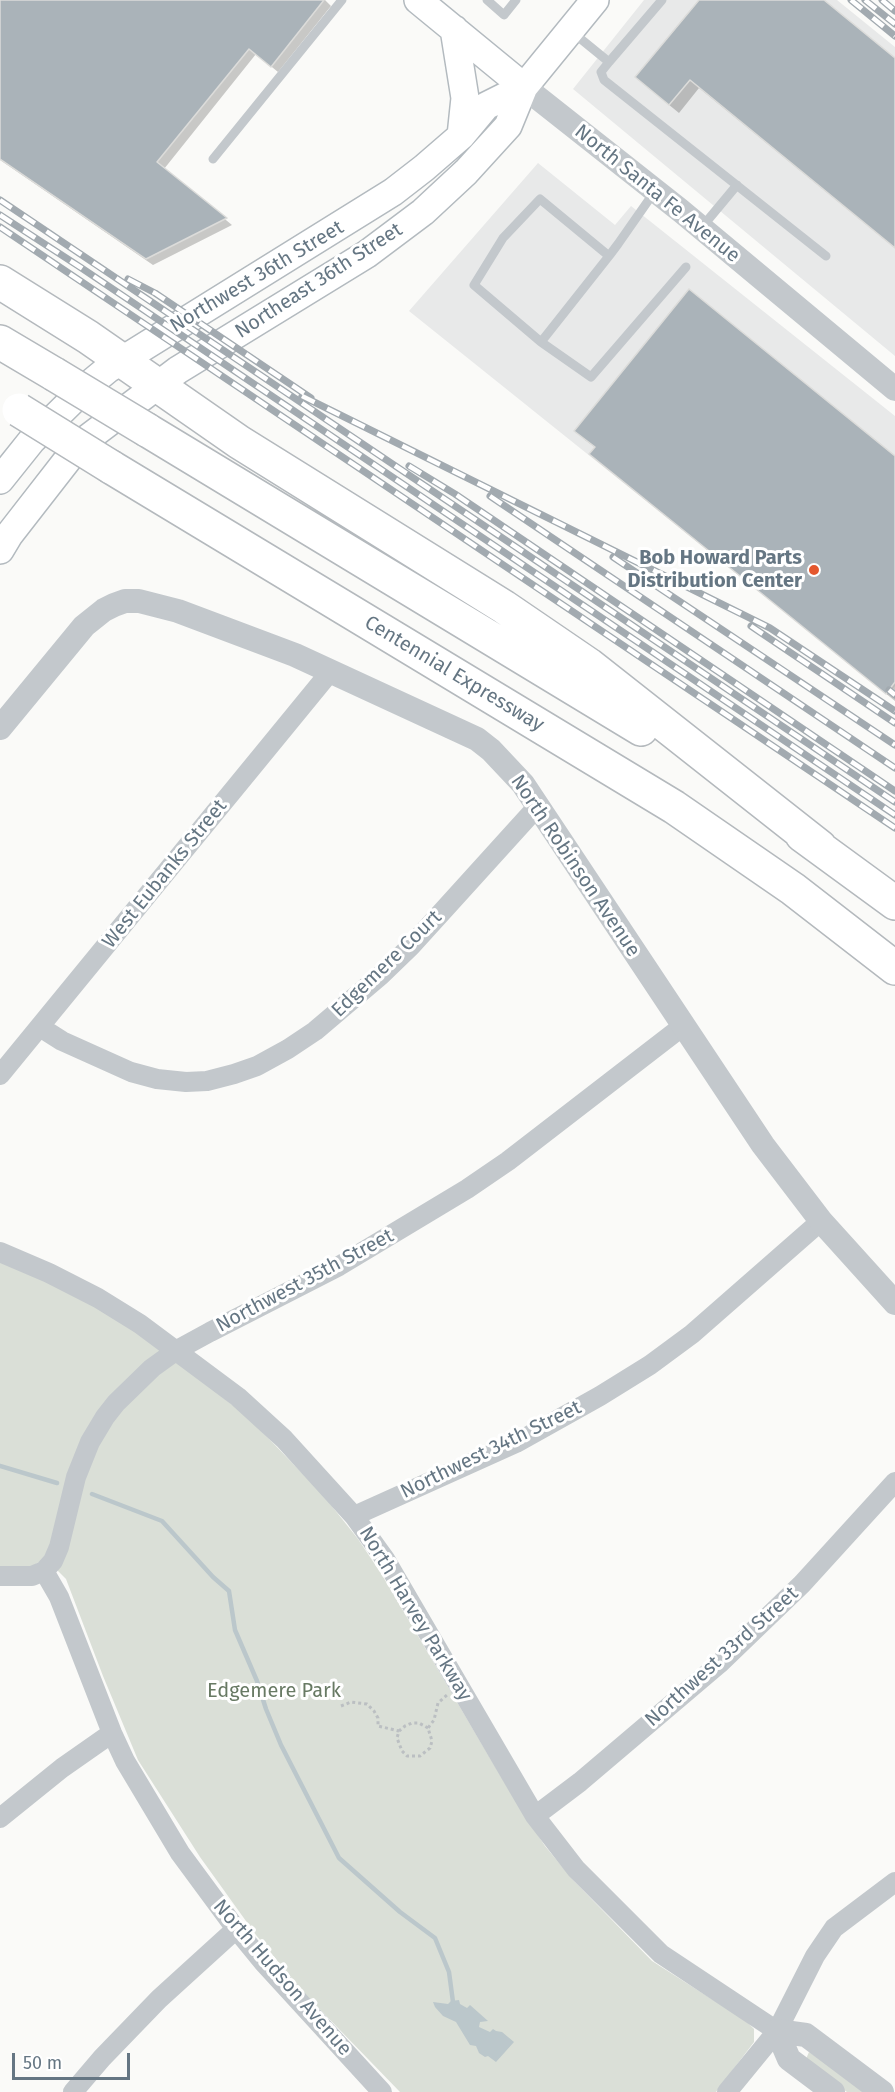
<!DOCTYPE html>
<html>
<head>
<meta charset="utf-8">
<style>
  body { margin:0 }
  #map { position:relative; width:895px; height:2092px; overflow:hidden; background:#fafaf8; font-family:"Fira Sans",sans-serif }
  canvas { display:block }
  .scale { position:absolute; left:12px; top:2053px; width:118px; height:27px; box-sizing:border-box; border:3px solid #657683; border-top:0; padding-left:8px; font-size:18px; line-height:21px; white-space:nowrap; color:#657683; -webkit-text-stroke:4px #fff; paint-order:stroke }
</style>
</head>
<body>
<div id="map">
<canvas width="895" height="2092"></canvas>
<div class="scale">50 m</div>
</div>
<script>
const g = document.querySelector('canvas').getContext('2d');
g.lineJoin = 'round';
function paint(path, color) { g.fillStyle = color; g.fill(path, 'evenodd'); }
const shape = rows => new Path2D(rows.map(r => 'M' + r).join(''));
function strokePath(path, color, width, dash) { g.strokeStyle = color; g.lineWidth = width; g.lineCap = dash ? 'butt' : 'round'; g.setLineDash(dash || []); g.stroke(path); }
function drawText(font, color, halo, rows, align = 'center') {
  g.font = font + ' "Fira Sans",sans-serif'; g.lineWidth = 6; g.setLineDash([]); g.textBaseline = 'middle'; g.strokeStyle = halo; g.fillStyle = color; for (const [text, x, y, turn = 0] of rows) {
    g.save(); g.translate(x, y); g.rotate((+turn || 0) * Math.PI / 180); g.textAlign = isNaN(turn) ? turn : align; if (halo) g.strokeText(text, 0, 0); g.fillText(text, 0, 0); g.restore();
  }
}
paint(shape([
  [644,0,837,0,895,47,895,356,573,89],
  [538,163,615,225,631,206,895,416,895,686,888,695,409,311]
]), '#e8e9e9');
paint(shape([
  [0,1262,29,1273,83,1300,147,1338,249,1418,323,1495,358,1539,382,1575,516,1802,545,1846,574,1881,652,1961,746,2021,754,2029,754,2042,716,2092,400,2092,305,1994,256,1935,200,1857,138,1760,103,1676,66,1579,45,1558,33,1566,0,1567],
  [809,2052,869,2092,847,2092,808,2063,806,2059]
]), '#dadfd7');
paint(shape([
  [459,2000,460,2004,467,2008,470,2005,488,2021,480,2022,479,2027,490,2032,493,2029,496,2031,502,2032,514,2042,496,2062,488,2056,485,2057,479,2053,476,2046,470,2045,456,2022,443,2016,435,2007,433,2002,448,2004,451,2001]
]), '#bbc7cb');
paint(shape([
  [0,0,325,0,331,6,278,72,256,54,164,169,232,225,153,265,0,160],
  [701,0,822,0,895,60,895,248,699,88,679,113,646,86],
  [585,440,895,457,895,701,600,463,596,448]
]), '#0003');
strokePath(shape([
  [0,1466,57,1483],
  [92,1494,162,1521,213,1577,229,1591,235,1630,257,1681,266,1709,281,1745,339,1858,400,1912,435,1938,449,1972,453,2002]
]), '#bbc7cb', 4.5);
const building = shape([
  [0,0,324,0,271,67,249,49,157,162,227,218,146,259,0,159,0,0],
  [699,0,824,0,895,58,895,248,690,80,669,105,635,77,699,0],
  [689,289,895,456,895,682,886,694,589,454,595,447,574,431,689,289]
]);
paint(building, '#aab3b9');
strokePath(building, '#dcdcda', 1.5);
const secondary = shape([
  [418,0,524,87],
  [454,29,465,98,461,136],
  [0,480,32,440,85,388,108,369,393,192,424,168,461,136,486,106,524,87],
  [0,550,9,535,72,454,84,441,178,370,367,254,423,212,466,172,508,126,524,87,595,0]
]);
const motorway = shape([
  [0,282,88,337,239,442,504,607,589,665,820,847],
  [0,342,54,374],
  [147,430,641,729],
  [111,467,674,807,793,889,895,968],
  [802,835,895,903]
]);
strokePath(secondary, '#b3babf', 30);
strokePath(motorway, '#b4b9bd', 36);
strokePath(shape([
  [341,1706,351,1702,367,1704,374,1711,378,1718,378,1726,399,1731],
  [428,1728,419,1723,412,1723,405,1726,399,1731,397,1738,402,1751,407,1756,420,1756,430,1748,432,1741,428,1728,434,1720,438,1703,447,1695]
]), '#bbbfc2', 3, [3, 3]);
strokePath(shape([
  [487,0,504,15,516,0],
  [662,0,609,62,601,72,604,80,826,256],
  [571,31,609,62],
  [213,159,342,0],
  [702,227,737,185],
  [609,256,540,199,503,238,474,285,541,342,609,256,618,244,655,191],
  [541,342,591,377,686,267]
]), '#c3c8cc', 9);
strokePath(shape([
  [40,1027,62,1041,131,1072,157,1079,186,1082,207,1081,234,1074,257,1066,288,1049,315,1031,381,975,411,946,537,807],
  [0,1075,330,672],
  [0,1252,49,1273,98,1298,140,1324,238,1397,284,1439,354,1516,385,1559,535,1816,576,1869,661,1954,777,2031],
  [354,1516,516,1443,600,1396,650,1365,692,1334,821,1221],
  [44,1571,59,1597,112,1733,125,1761,180,1853,236,1929,263,1962,382,2092],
  [0,1576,32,1576,44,1571,53,1561,59,1547,76,1477,90,1442,105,1417,116,1403,152,1368,177,1350,210,1332,339,1266,467,1189,508,1161,683,1026],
  [535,1816,580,1782,719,1664,802,1584,895,1482],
  [0,1818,62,1768,112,1733],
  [73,2092,102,2058,159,1999,236,1929],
  [727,2092,777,2031,815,1956,834,1928,895,1882]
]), '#c3c8cc', 20);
strokePath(shape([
  [524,87,681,211,895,389],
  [0,728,84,626,104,610,114,605,125,601,139,601,178,611,295,655,477,739,491,750,523,784,763,1145,821,1221,895,1303],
  [777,2031,806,2035,882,2092],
  [777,2031,789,2059,833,2092]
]), '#c3c8cc', 24);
strokePath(secondary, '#fff', 27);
strokePath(motorway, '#fff', 33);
const rail = shape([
  [851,0,895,36],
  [865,0,895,24],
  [882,0,895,11],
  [0,200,895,802],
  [0,215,80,267,895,815],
  [0,227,895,828],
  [128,279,155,293,311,398],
  [302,396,770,628,895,711],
  [409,466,455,494,895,791],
  [490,496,895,768],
  [613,557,895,745],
  [751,626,895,723],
  [889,690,895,695]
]);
strokePath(rail, '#a2aab0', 7);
strokePath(rail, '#fff', 4.5, [14]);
const motorwayBridge = shape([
  [54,374,147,430],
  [19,410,111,467]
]);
strokePath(motorwayBridge, '#b4b9bd', 36, []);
strokePath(motorwayBridge, '#fff', 33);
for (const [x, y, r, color] of [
  [814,570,6,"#e4572e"]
]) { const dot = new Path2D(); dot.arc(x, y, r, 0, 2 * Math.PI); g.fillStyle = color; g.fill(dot); strokePath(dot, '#fff', 2); }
drawText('20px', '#657683', '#fff', [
  ["North Santa Fe Avenue",657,194,39],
  ["Northwest 36th Street",257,277,-31],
  ["Northeast 36th Street",319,281,-33],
  ["Centennial Expressway",454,674,31],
  ["North Robinson Avenue",575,866,56],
  ["West Eubanks Street",165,874,-51],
  ["Edgemere Court",387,964,-44],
  ["Northwest 35th Street",305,1281,-28],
  ["Northwest 34th Street",491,1450,-26],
  ["North Harvey Parkway",415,1614,59],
  ["Northwest 33rd Street",722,1657,-42],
  ["North Hudson Avenue",282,1978,49]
]);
drawText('bold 20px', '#657683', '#fff', [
  ["Bob Howard Parts",802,558],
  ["Distribution Center",802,581]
], 'right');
drawText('20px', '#687a64', '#fff', [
  ["Edgemere Park",274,1691]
]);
</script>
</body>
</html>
